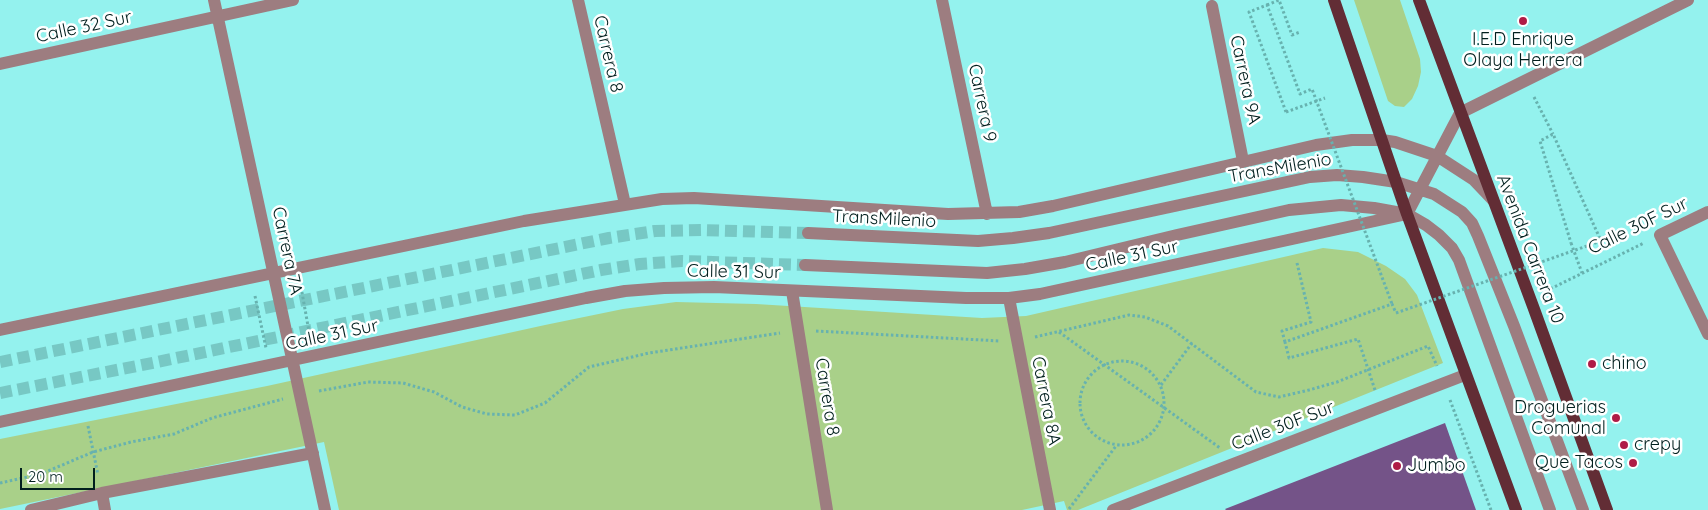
<!DOCTYPE html>
<html>
<head>
<meta charset="utf-8">
<style>
  body { margin:0 }
  #map { position:relative; width:1708px; height:510px; overflow:hidden; background:#94f2ee; font-family:Quicksand,sans-serif }
  canvas { display:block }
  .scale { position:absolute; left:20px; top:468px; width:75px; height:22px; box-sizing:border-box; border:2px solid #011f1e; border-top:0; padding-left:6px; font-size:15px; line-height:18px; white-space:nowrap; color:#011f1e; -webkit-text-stroke:4px #fff; paint-order:stroke }
</style>
</head>
<body>
<div id="map">
<canvas width="1708" height="510"></canvas>
<div class="scale">20 m</div>
</div>
<script>
const g = document.querySelector('canvas').getContext('2d');
g.lineJoin = 'round';
function paint(path, color) { g.fillStyle = color; g.fill(path, 'evenodd'); }
const shape = rows => new Path2D(rows.map(r => 'M' + r).join(''));
function strokePath(path, color, width, dash) { g.strokeStyle = color; g.lineWidth = width; g.lineCap = dash ? 'butt' : 'round'; g.setLineDash(dash || []); g.stroke(path); }
function drawText(font, color, halo, rows, align = 'center') {
  g.font = font + ' Quicksand,sans-serif'; g.lineWidth = 5; g.setLineDash([]); g.textBaseline = 'middle'; g.strokeStyle = halo; g.fillStyle = color; for (const [text, x, y, turn = 0] of rows) {
    g.save(); g.translate(x, y); g.rotate((+turn || 0) * Math.PI / 180); g.textAlign = isNaN(turn) ? turn : align; if (halo) g.strokeText(text, 0, 0); g.fillText(text, 0, 0); g.restore();
  }
}
paint(shape([
  [1354,0,1400,0,1420,59,1421,72,1418,86,1412,99,1404,107,1395,106,1388,101],
  [1323,248,1358,252,1386,266,1405,279,1417,295,1443,363,1078,510,1067,510,1064,501,1022,510,339,510,324,442,0,509,0,439,267,386,545,325,623,309,676,302,756,304,982,318,1026,316]
]), '#a9d089');
paint(shape([
  [1445,423,1476,510,1226,510,1225,509]
]), '#745388');
strokePath(shape([
  [0,362,609,238,655,231,702,230,808,233],
  [0,393,157,362,601,270,640,264,682,261,805,265]
]), '#77c8c4', 12, [12, 6]);
strokePath(shape([
  [1267,5,1279,0,1292,35,1300,32],
  [1534,97,1553,134],
  [1286,112,1325,98],
  [1571,243,1582,273],
  [301,287,310,337],
  [1546,291,1644,243],
  [255,296,266,348],
  [816,331,1000,341],
  [1059,332,1220,448],
  [1035,337,1129,315,1145,317,1168,326,1256,392,1279,397,1309,390,1337,382,1428,346,1437,366],
  [1285,342,1282,331,1311,322,1297,263],
  '1080 403a42 42 0 1 1 84 0a42 42 0 1 1-84 0Z',
  [1161,385,1192,343],
  [1375,390,1358,339,1289,358,1285,342,1392,304,1396,313],
  [319,391,368,382,403,383,434,392,462,407,487,414,515,415,545,403,589,367,649,353,780,333],
  [1450,400,1491,510],
  [88,426,98,475],
  [0,483,41,474,93,452,131,442,174,434,212,418,283,399],
  [1069,509,1116,446]
]), '#67b2af', 3, [2.5, 2.5]);
strokePath(shape([
  [214,0,325,510],
  [578,0,625,204],
  [942,0,987,214],
  [1212,6,1243,161],
  [0,64,293,0],
  [1708,212,1660,235,1708,334],
  [808,233,978,241,1013,238,1049,233,1310,177,1337,175,1363,177,1396,182,1434,194,1462,212,1472,223,1478,236,1514,326,1583,510],
  [805,265,987,273,1025,269,1065,262,1177,235,1289,210,1341,205,1374,208,1407,214,1426,225,1439,235,1452,248,1459,260,1550,510],
  [792,291,827,510],
  [1009,298,1050,510],
  [0,330,524,221,662,199,694,198,948,214,1019,212,1053,206,1316,145,1352,140,1382,140,1395,142,1437,156,1474,180,1493,200],
  [0,422,586,298,625,291,664,288,714,287,966,298,1009,298,1040,294,1407,214,1460,113,1688,0],
  [102,493,105,510],
  [31,510,102,493,313,453],
  [1113,510,1465,375]
]), '#9d7d80', 12);
strokePath(shape([
  [1334,0,1407,214,1516,510],
  [1419,0,1534,309,1607,510]
]), '#622d35', 12);
strokePath(shape([
  [1286,112,1249,12,1267,5,1300,94,1312,89,1392,304],
  [1396,313,1601,241,1553,134,1540,141,1571,243]
]), '#67b2af', 3, [2.5, 2.5]);
for (const [x, y, r, color] of [
  [1523,21,5,"#af1c46"],
  [1592,364,5,"#af1c46"],
  [1616,418,5,"#af1c46"],
  [1624,445,5,"#af1c46"],
  [1633,463,5,"#af1c46"],
  [1397,466,5,"#af1c46"]
]) { const dot = new Path2D(); dot.arc(x, y, r, 0, 2 * Math.PI); g.fillStyle = color; g.fill(dot); strokePath(dot, '#fff', 2); }
drawText('18px', '#011f1e', '#fff', [
  ["Calle 32 Sur",84,27,-12],
  ["Carrera 8",608,54,77],
  ["Carrera 9A",1245,80,78],
  ["Carrera 9",982,103,78],
  ["TransMilenio",1280,168,-10],
  ["TransMilenio",884,219,3],
  ["Calle 30F Sur",1638,226,-26],
  ["Avenida Carrera 10",1530,249,69],
  ["Carrera 7A",287,251,78],
  ["Calle 31 Sur",1132,256,-12],
  ["Calle 31 Sur",734,272,1],
  ["Calle 31 Sur",332,335,-12],
  ["Carrera 8",827,397,81],
  ["Carrera 8A",1046,401,79],
  ["Calle 30F Sur",1283,426,-21]
]);
drawText('18px', '#011f1e', '#fff', [
  ["I.E.D Enrique",1523,40,"center"],
  ["Olaya Herrera",1523,61,"center"],
  ["chino",1602,364],
  ["Droguerias",1606,408,"right"],
  ["Comunal",1606,429,"right"],
  ["crepy",1634,445],
  ["Que Tacos",1623,463,"right"],
  ["Jumbo",1407,466]
], 'left');
</script>
</body>
</html>
